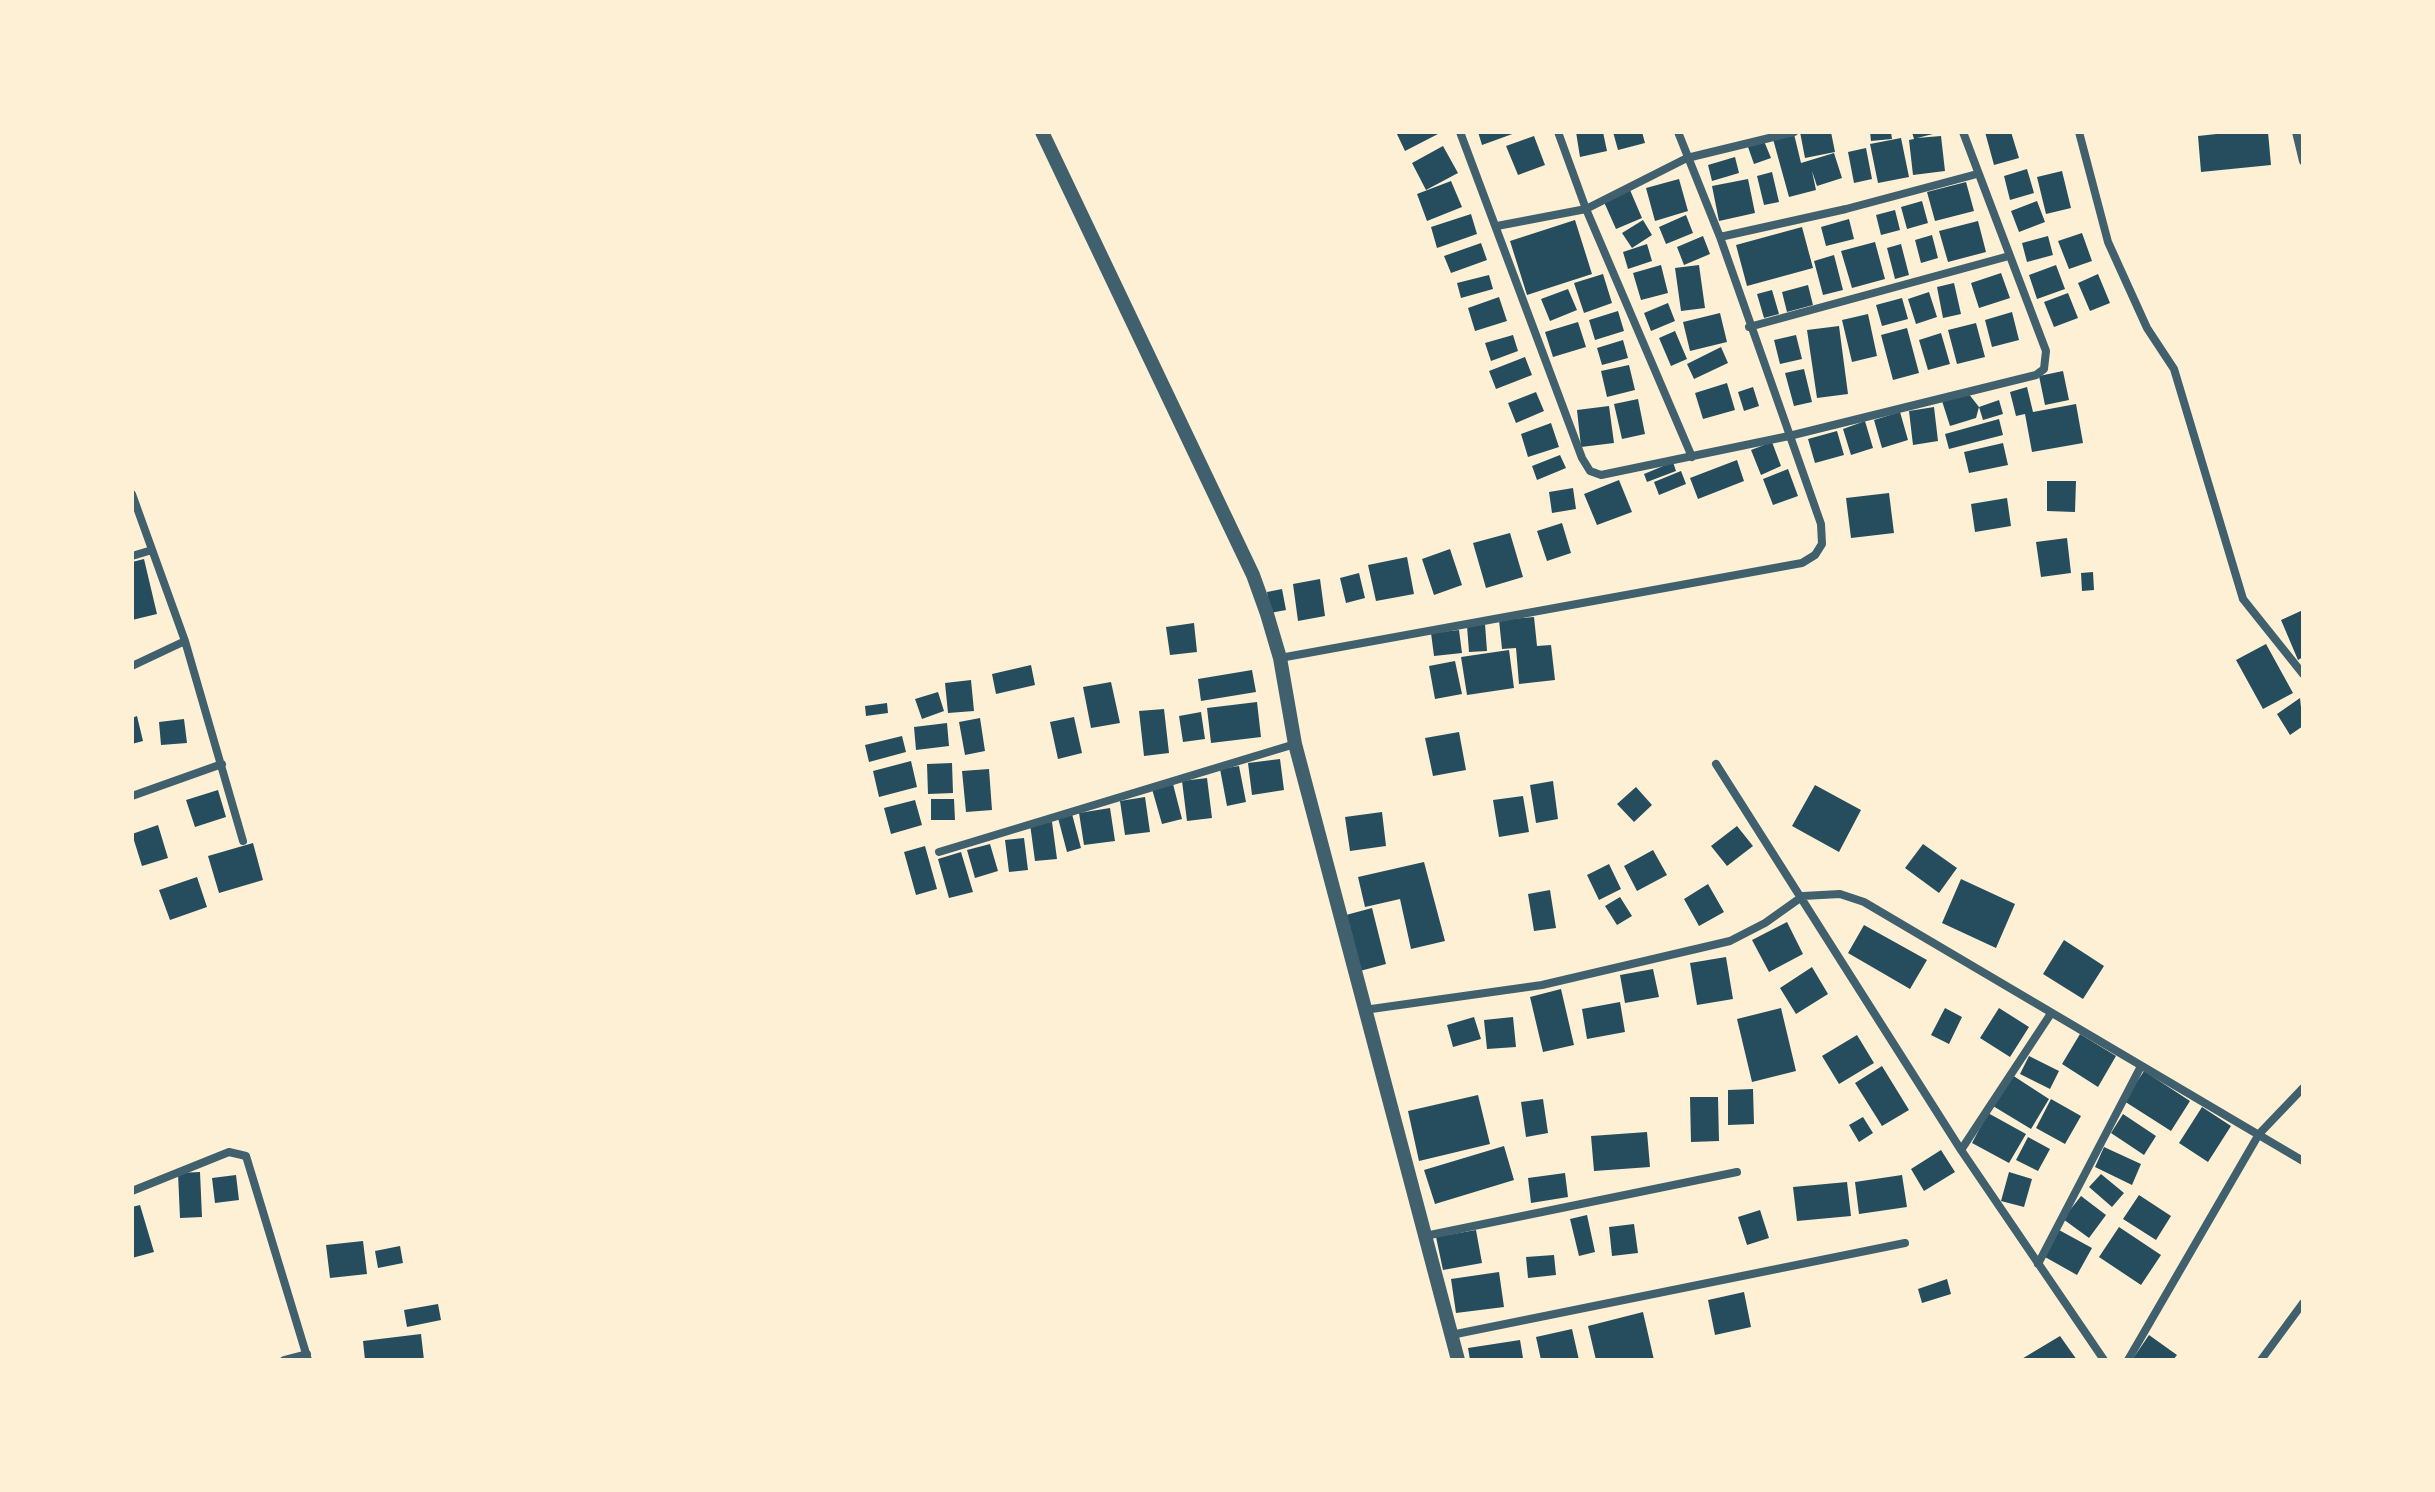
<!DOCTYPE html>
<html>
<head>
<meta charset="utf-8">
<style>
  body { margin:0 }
  #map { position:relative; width:2435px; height:1492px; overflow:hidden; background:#fdf0d5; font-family:"Fira Sans",sans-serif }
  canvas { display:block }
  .frame { position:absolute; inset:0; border:134px solid #fdf0d5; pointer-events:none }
</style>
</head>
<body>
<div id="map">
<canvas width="2435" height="1492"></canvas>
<div class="frame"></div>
</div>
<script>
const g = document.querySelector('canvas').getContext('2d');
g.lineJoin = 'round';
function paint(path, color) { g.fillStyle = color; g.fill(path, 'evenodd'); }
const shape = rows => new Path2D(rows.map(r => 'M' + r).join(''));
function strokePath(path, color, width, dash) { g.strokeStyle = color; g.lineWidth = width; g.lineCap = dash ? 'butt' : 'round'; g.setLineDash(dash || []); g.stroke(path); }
paint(shape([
  [1396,132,1436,132,1438,134,1405,151],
  [1478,132,1518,132,1482,145],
  [1576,132,1603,132,1607,151,1580,157],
  [1613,132,1642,132,1645,143,1618,150],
  [1800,132,1831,132,1835,152,1805,158],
  [1870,132,1891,132,1892,139,1871,141],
  [1912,132,1941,132,1917,138,1941,136,1945,171,1913,175,1909,140,1914,139],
  [1985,132,2011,132,2019,158,1994,165],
  [2235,132,2268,132,2271,165,2201,172,2198,136],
  [1794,134,1801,163,1834,153,1842,178,1817,186,1812,171,1816,190,1789,197,1773,139],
  [1534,136,1545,165,1518,175,1506,146],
  [1901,138,1909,177,1878,183,1870,144],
  [1764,141,1771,158,1754,164,1748,147],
  [1443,146,1458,173,1426,190,1412,163],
  [1866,148,1872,179,1854,183,1848,152],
  [1735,157,1739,173,1712,181,1708,165],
  [2027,169,2034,193,2010,200,2004,176],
  [2062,171,2071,208,2046,214,2037,177],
  [1772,172,1779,202,1764,205,1757,176],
  [1679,179,1688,211,1655,221,1646,188],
  [1748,179,1755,213,1719,221,1712,186],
  [1451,181,1462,207,1427,221,1417,194],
  [1966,182,1974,211,1935,221,1927,192],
  [1630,190,1642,218,1616,229,1604,202],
  [1922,201,1928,223,1907,229,1901,207],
  [2037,201,2045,222,2019,232,2011,211],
  [1895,210,1900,230,1881,235,1876,215],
  [1471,214,1477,234,1437,248,1431,227],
  [1686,215,1693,233,1666,244,1659,227],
  [1849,219,1854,239,1826,246,1821,227],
  [1575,220,1592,274,1527,295,1510,241],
  [1643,220,1652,235,1632,248,1622,233],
  [1978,221,1986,252,1948,262,1939,231],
  [1802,227,1813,268,1747,286,1736,245],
  [2082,233,2092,261,2069,269,2058,241],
  [1932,235,1938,258,1921,263,1915,240],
  [1703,236,1710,254,1684,265,1677,247],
  [2048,236,2053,255,2027,262,2022,243],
  [1875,242,1885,279,1852,288,1841,251],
  [1481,243,1487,260,1451,273,1444,256],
  [1647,244,1652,261,1628,269,1623,252],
  [1901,244,1909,275,1895,279,1887,248],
  [1834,255,1843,290,1823,295,1814,261],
  [1661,265,1668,293,1641,300,1633,273],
  [1699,265,1705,308,1681,311,1675,268],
  [2056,265,2065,289,2037,299,2029,275],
  [2001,273,2010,298,1979,308,1971,283],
  [1603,274,1612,303,1584,313,1574,283],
  [2098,274,2110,303,2090,311,2078,283],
  [1489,275,1493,289,1461,298,1457,283],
  [1954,283,1961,314,1943,318,1937,287],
  [1808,285,1813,305,1787,312,1782,292],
  [1568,289,1577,310,1550,321,1541,299],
  [1772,290,1779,314,1764,318,1757,294],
  [1929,292,1937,317,1916,324,1908,299],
  [2068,293,2078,318,2054,327,2044,302],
  [1499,297,1507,321,1475,331,1468,308],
  [1902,298,1908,319,1882,326,1876,305],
  [1668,303,1675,321,1651,331,1644,313],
  [1618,311,1624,331,1595,340,1589,320],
  [2012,312,2019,340,1992,347,1985,320],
  [1720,313,1727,342,1690,351,1683,322],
  [1868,314,1877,356,1852,362,1842,320],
  [1578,322,1586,347,1553,357,1545,332],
  [1976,323,1985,357,1957,364,1948,330],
  [1839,326,1848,394,1817,398,1807,330],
  [1907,328,1919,373,1893,380,1881,335],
  [1675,331,1687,359,1671,366,1659,338],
  [1941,333,1950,364,1928,370,1919,340],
  [1513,335,1518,351,1491,361,1485,343],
  [1796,335,1802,359,1780,364,1774,340],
  [1623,340,1628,358,1602,365,1597,348],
  [1721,347,1728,363,1694,379,1687,364],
  [1525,357,1532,375,1496,389,1489,371],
  [1629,365,1635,390,1607,397,1601,371],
  [1804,369,1812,402,1794,406,1785,373],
  [2063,371,2069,400,2045,405,2039,376],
  [1727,383,1735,410,1703,419,1695,393],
  [1753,387,1759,406,1744,411,1738,392],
  [2027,387,2033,412,2076,404,2083,443,2032,452,2025,414,2016,416,2010,392],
  [1536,392,1544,411,1516,423,1508,403],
  [1968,393,1979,407,1976,418,1950,426,1942,401],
  [1638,399,1645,434,1622,439,1614,404],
  [1999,400,2003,414,1983,420,1979,407],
  [1609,406,1614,443,1581,447,1577,410],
  [1934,407,1938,441,1913,445,1909,411],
  [1900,412,1908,440,1882,448,1874,420],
  [1999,419,2003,435,1949,449,1945,434],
  [1865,421,1873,448,1851,455,1843,429],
  [1551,423,1559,447,1528,457,1521,434],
  [1837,431,1844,455,1815,463,1808,439],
  [1772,442,1781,466,1761,475,1751,450],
  [2003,443,2008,465,1969,473,1964,452],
  [1560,455,1566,468,1537,480,1532,466],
  [1737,460,1744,481,1698,499,1690,478],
  [1673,462,1676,471,1647,482,1644,474],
  [1788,469,1798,496,1773,505,1763,479],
  [1681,471,1686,484,1659,495,1654,482],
  [1619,480,1632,512,1597,525,1584,494],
  [2047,481,2076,481,2075,512,2047,511],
  [1573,488,1576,509,1552,513,1549,492],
  [1889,493,1894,533,1851,538,1846,498],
  [2007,498,2011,526,1975,532,1971,504],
  [1562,523,1571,553,1547,561,1537,531],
  [1510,533,1523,577,1486,588,1473,543],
  [2067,538,2071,573,2041,577,2036,542],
  [1450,549,1462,585,1434,595,1422,559],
  [1407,557,1414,594,1376,601,1368,565],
  [144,559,157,614,132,620,132,562],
  [2093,572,2094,590,2082,591,2081,573],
  [1359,573,1365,598,1346,603,1340,578],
  [1320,579,1325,616,1298,621,1293,584],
  [1282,589,1286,610,1270,613,1267,592],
  [2303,610,2303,657,2298,660,2281,620],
  [1534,617,1537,646,1551,645,1555,680,1519,684,1516,648,1502,649,1499,620],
  [1194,623,1197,652,1170,655,1166,627],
  [1485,624,1487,651,1469,652,1467,626],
  [1459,630,1462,653,1434,656,1431,633],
  [2266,644,2293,693,2263,709,2236,660],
  [1509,650,1514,688,1467,695,1461,657],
  [1455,661,1462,694,1435,699,1429,666],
  [1031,665,1035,685,996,694,992,674],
  [1252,670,1256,692,1201,701,1198,679],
  [971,680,974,711,948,713,945,683],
  [1111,682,1120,723,1091,728,1083,687],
  [938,692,944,711,922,719,915,699],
  [2300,698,2303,726,2290,735,2277,714],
  [1257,702,1261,737,1211,743,1207,708],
  [887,703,888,713,866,716,865,706],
  [1164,709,1169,753,1144,756,1139,711],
  [1201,712,1205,739,1183,742,1179,716],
  [137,716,143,741,132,744,132,718],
  [1074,717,1082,753,1058,759,1050,722],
  [980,718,985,751,965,755,959,722],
  [184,719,187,743,161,745,159,722],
  [947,723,949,746,916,750,914,727],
  [1459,732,1466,770,1433,776,1425,738],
  [902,736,906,752,869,762,865,745],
  [1280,759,1284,790,1252,795,1248,763],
  [911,761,917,787,879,797,873,771],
  [952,763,953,793,928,794,927,764],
  [1239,766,1246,802,1227,806,1220,769],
  [989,769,992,810,966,812,962,771],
  [1207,778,1212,818,1187,821,1182,781],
  [1553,781,1558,819,1536,823,1530,785],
  [1173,784,1182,819,1162,824,1152,789],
  [1815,785,1861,810,1839,852,1792,826],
  [1636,787,1652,805,1634,822,1617,804],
  [218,790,226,817,195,827,186,800],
  [1523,796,1529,832,1499,837,1493,800],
  [1145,797,1150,832,1125,835,1120,801],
  [931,799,954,799,955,820,931,820],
  [915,800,922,825,891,834,884,808],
  [1110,808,1115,841,1084,845,1079,813],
  [1382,812,1386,846,1350,851,1345,817],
  [1072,814,1081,848,1067,852,1058,818],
  [1052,822,1057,859,1035,861,1030,824],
  [158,825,168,858,142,866,132,834],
  [1737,826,1753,846,1727,866,1711,846],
  [1024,838,1028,870,1009,872,1005,840],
  [253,843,263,880,219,893,208,856],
  [990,844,998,871,975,878,967,850],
  [1923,844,1957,868,1939,893,1905,868],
  [925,846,937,889,916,895,904,852],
  [1653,850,1667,875,1637,891,1624,866],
  [961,852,973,892,949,898,938,859],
  [1424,862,1445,941,1411,949,1400,899,1365,907,1358,877],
  [1609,864,1621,889,1599,900,1587,875],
  [197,877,207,907,170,920,159,890],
  [1961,879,2015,904,1996,948,1942,923],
  [1708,884,1724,912,1699,926,1684,899],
  [1550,890,1556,928,1534,931,1528,894],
  [1620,897,1632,916,1617,925,1605,906],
  [1372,908,1386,964,1360,971,1346,915],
  [1787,922,1803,954,1769,972,1752,940],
  [1864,925,1927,960,1910,989,1848,953],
  [2064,940,2104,966,2083,999,2043,974],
  [1726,957,1733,999,1697,1005,1690,963],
  [1812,967,1828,994,1796,1014,1780,988],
  [1653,969,1659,997,1625,1003,1620,975],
  [1561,989,1574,1045,1543,1052,1530,997],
  [1620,1002,1625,1032,1587,1039,1582,1009],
  [1781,1008,1796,1071,1752,1082,1737,1019],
  [1945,1008,1962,1017,1949,1044,1931,1035],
  [1999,1008,2029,1027,2010,1057,1980,1038],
  [1474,1017,1481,1039,1453,1047,1447,1025],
  [1513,1017,1516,1047,1487,1049,1484,1020],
  [2080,1034,2116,1056,2098,1087,2062,1064],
  [1857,1035,1874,1063,1839,1084,1822,1056],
  [2029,1056,2059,1071,2050,1089,2020,1074],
  [1882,1066,1909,1110,1882,1126,1855,1083],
  [2144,1071,2190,1101,2171,1131,2124,1101],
  [2012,1075,2049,1099,2031,1129,1993,1106],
  [1753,1089,1754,1124,1728,1125,1728,1090],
  [1478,1095,1490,1144,1419,1161,1408,1111],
  [1690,1097,1718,1097,1719,1141,1691,1142],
  [1543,1099,1548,1133,1526,1137,1521,1102],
  [2051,1099,2081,1116,2065,1144,2036,1128],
  [2202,1107,2231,1126,2208,1162,2179,1143],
  [1988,1113,2026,1134,2009,1163,1972,1143],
  [2123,1114,2156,1136,2144,1155,2111,1133],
  [1863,1117,1873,1133,1859,1142,1849,1125],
  [1647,1132,1650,1167,1594,1171,1591,1136],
  [2028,1137,2050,1149,2038,1171,2016,1160],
  [1504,1146,1514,1180,1435,1204,1424,1170],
  [2104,1147,2141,1164,2132,1185,2095,1167],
  [1941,1150,1955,1172,1924,1191,1911,1169],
  [200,1172,202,1217,180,1218,178,1173],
  [2009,1172,2032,1179,2024,1207,2001,1201],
  [1565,1173,1568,1197,1531,1203,1528,1178],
  [2101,1174,2124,1193,2112,1207,2089,1187],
  [236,1175,239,1200,215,1203,212,1178],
  [1902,1175,1907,1207,1859,1214,1855,1182],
  [1847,1182,1851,1216,1797,1221,1793,1187],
  [2139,1195,2171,1216,2156,1240,2123,1219],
  [2081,1196,2106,1215,2089,1238,2063,1219],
  [140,1205,154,1252,132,1258,132,1207],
  [1760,1210,1769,1238,1747,1245,1738,1217],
  [1587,1215,1595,1252,1579,1256,1570,1219],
  [1634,1224,1638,1253,1612,1256,1609,1227],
  [2119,1227,2161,1255,2141,1285,2099,1257],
  [1476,1230,1482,1263,1443,1270,1436,1237],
  [2059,1230,2092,1248,2077,1275,2045,1257],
  [363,1241,367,1274,330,1278,326,1245],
  [400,1246,403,1263,378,1268,375,1251],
  [1554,1255,1556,1275,1528,1278,1526,1257],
  [1499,1272,1504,1307,1456,1313,1451,1279],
  [1947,1279,1951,1294,1922,1303,1918,1289],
  [1744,1292,1751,1327,1715,1335,1708,1300],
  [438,1304,441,1320,407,1327,404,1310],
  [1643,1312,1654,1360,1596,1360,1588,1326],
  [1572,1329,1579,1360,1541,1360,1536,1337],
  [421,1334,424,1360,365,1360,363,1341],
  [2149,1335,2177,1355,2173,1360,2132,1360],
  [2060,1336,2077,1360,2020,1360],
  [1520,1340,1523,1358,1470,1360,1468,1348]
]), '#264d5e');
strokePath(shape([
  [1460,132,1582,458,1590,471,1601,475,1789,436,2036,375,2044,369,2046,351,1963,132],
  [1558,132,1586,209,1692,457],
  [2079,132,2108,242,2147,328,2174,369,2243,599,2303,674],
  [2296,132,2303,161],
  [1497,226,1586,209,1687,158,1794,132],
  [1720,237,1846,209,1977,174],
  [1749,327,2009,256],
  [132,494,185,641,243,841],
  [132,556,152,550],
  [1280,658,1802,563,1815,555,1822,544,1821,524,1720,237,1678,132],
  [132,666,185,641],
  [1716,764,1961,1150,2104,1360],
  [132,796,222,764],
  [939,852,1295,744],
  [1364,1010,1542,985,1730,941,1765,923,1803,896,1840,894,1864,902,2303,1161],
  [1961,1150,2050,1015],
  [132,1191,229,1152,246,1156,308,1360],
  [1425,1236,1737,1172],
  [2038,1264,2140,1068],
  [1451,1335,1905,1243],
  [284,1360,307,1354],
  [2128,1360,2259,1134,2303,1088],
  [2261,1360,2303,1303]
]), '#3f606c', 8);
strokePath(shape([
  [1042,132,1253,575,1267,614,1280,658,1295,744,1458,1360]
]), '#3f606c', 14);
</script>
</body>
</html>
